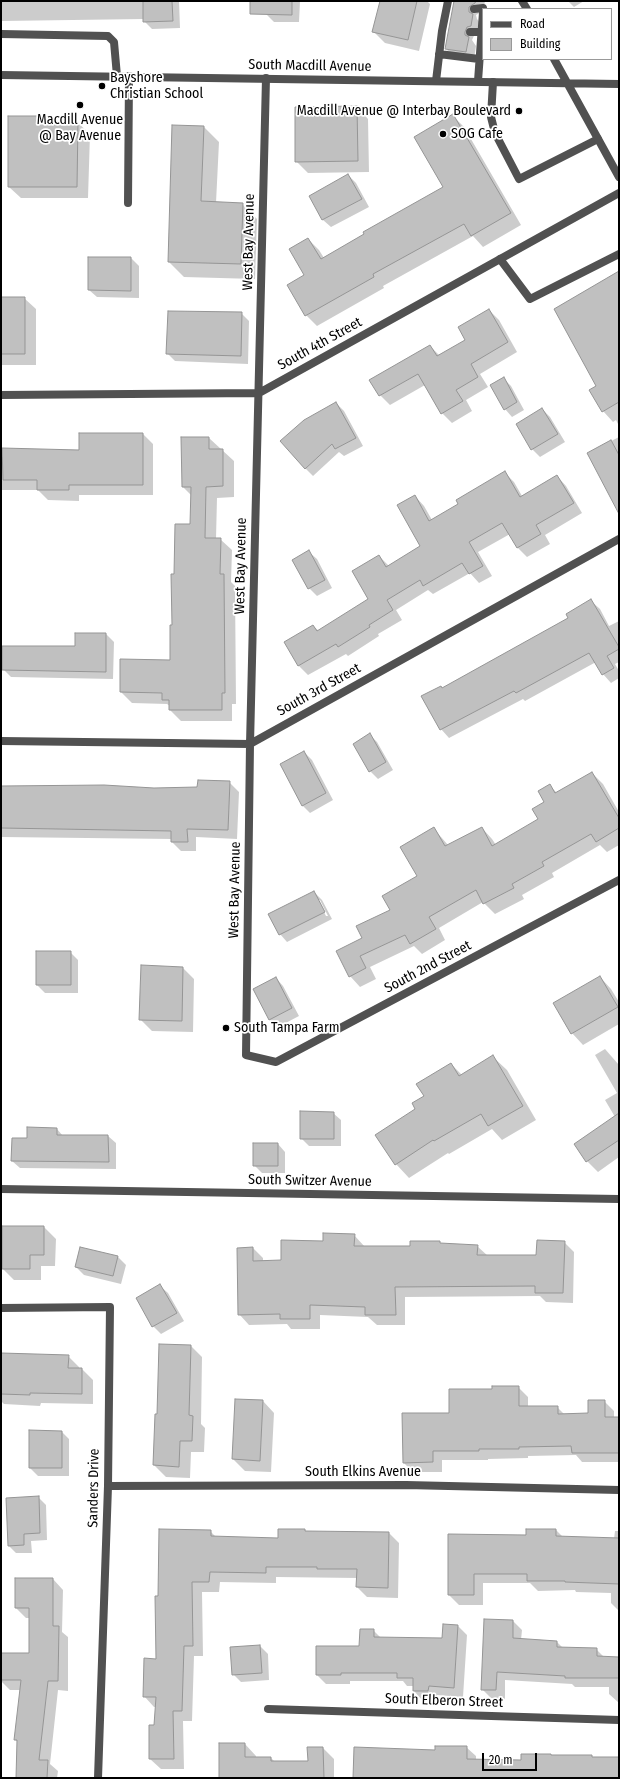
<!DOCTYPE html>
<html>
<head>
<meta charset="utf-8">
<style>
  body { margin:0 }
  #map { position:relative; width:620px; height:1779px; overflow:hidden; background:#fff; font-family:"Fira Sans Condensed",sans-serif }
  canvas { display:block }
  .frame { position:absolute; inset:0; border:2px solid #000; pointer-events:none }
  .legend { position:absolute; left:482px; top:8px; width:130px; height:52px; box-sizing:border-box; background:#fff; border:1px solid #999; margin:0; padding:5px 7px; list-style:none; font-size:12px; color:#000 }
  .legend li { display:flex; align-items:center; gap:8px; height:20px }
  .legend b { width:20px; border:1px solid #999 }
  .scale { position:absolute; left:482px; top:1753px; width:55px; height:18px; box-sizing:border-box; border:2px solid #000; border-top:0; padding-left:5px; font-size:12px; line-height:14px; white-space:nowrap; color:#000; -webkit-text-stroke:3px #fff; paint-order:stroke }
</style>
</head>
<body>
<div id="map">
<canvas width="620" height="1779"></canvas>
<div class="frame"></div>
<ul class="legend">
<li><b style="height:5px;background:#515151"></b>Road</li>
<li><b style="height:11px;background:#c0c0c0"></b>Building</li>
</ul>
<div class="scale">20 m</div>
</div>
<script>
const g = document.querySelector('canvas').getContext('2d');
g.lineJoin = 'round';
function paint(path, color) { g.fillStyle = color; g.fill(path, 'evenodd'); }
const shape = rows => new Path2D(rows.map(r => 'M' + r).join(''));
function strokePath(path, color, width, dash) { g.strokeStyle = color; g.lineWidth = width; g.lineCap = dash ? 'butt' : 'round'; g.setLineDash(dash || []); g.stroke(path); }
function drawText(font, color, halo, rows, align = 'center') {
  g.font = font + ' "Fira Sans Condensed",sans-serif'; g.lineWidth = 3.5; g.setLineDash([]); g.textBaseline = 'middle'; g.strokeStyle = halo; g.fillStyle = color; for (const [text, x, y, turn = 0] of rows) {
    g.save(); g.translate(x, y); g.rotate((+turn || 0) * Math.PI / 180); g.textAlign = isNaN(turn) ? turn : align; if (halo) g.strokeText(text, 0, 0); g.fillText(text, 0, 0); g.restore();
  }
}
paint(shape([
  [1,1,179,1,180,28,152,29,144,21,144,19,1,21],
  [267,1,300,1,299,22,274,22,266,14],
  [381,1,427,1,430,4,419,51,385,43,373,31],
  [455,1,485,1,483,11,476,15,477,19,480,23,472,40,476,46,474,59,454,57,446,49],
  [568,1,584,1,574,7],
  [357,107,368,119,369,172,308,173,296,161],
  [453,116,464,127,521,225,483,247,473,236,383,286,384,288,317,326,306,315,305,275,308,239,319,250,324,258,444,187],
  [39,117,44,122,78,123,90,134,88,198,21,198,9,187],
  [173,126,204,127,219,142,216,203,242,204,257,219,255,279,184,277,169,262],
  [348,175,356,183,369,207,331,227,323,220,310,196],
  [131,258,139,266,139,298,97,297,89,290],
  [619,279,619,426,616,420,613,422,603,411,590,391,598,386],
  [1,298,24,298,36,309,36,365,1,365],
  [489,310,499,320,517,352,480,374,488,387,466,400,472,411,452,423,442,413,425,385,390,405,380,395,430,346,440,356,466,340],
  [241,313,249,321,248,364,175,361,167,353],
  [503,378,511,386,524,410,512,417,505,409],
  [336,403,344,411,363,446,344,456,339,452,313,476,305,468],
  [542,409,550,417,565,442,540,457,532,449],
  [143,434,153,444,153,495,79,495,79,501,48,500,38,490,1,490,1,457,80,451],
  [619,437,619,504,588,453],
  [209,438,234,461,234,497,217,498,216,539,220,539,232,550,231,582,235,586,236,704,232,704,232,721,181,721,170,710,170,706,167,704,132,703,121,692,171,661,175,575,191,525,192,496,183,487],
  [505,473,514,482,522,496,557,476,566,486,582,513,545,535,550,544,527,557,518,548,510,534,478,552,492,576,479,583,470,573,433,594,428,590,396,610,402,620,378,634,379,636,348,656,346,654,308,675,299,666,285,642,313,626,319,631,370,600,379,556,389,566,422,547,415,496,424,506,432,520,460,504],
  [309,552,317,559,332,588,317,596,309,588],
  [591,601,600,609,609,626,619,621,619,662,615,664,619,671,619,678,611,683,603,674,596,662,525,701,523,699,449,738,441,729,442,689,570,618],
  [106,634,114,642,113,679,11,677,3,669,76,647],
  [370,735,377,742,393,770,378,779,370,771],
  [304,752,312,760,333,800,310,813,302,805],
  [592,773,603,784,619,812,619,845,607,852,600,845,552,873,554,877,522,895,524,899,495,914,483,902,439,928,445,940,422,954,414,946,370,967,376,979,360,987,350,976,363,938,392,910,419,877,434,829,448,845,482,828,492,839,496,845,539,819,549,785,557,793],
  [229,782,239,792,237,839,196,837,196,851,181,851,172,842,172,839,1,837,1,786,104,786,154,789,198,788],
  [314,892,322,900,332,919,287,942,280,934],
  [318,900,320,900,328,916,326,916],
  [70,952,78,960,78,993,45,993,37,985],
  [183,968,194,979,193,1032,152,1031,140,1019],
  [600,977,611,989,619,1002,619,1024,583,1045,572,1033],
  [276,978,283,986,299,1016,278,1027,270,1020,255,989],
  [605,1049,619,1065,619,1157,598,1172,587,1161,575,1144,615,1117,605,1100,617,1093,595,1055],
  [493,1057,507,1070,536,1120,502,1140,492,1129,449,1154,448,1153,409,1178,396,1164,425,1097,451,1064,462,1075],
  [333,1113,341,1120,341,1146,309,1146,301,1138],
  [57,1129,63,1136,108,1136,116,1143,116,1169,20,1168,12,1161,28,1139],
  [278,1144,285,1152,285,1173,262,1173,254,1165],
  [3,1227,44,1227,56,1239,55,1266,41,1266,41,1280,14,1280,3,1269],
  [354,1235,365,1247,411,1247,439,1242,441,1244,477,1246,488,1256,537,1256,564,1242,574,1252,573,1303,546,1302,540,1296,405,1297,405,1325,377,1325,368,1317,320,1315,320,1329,291,1329,287,1324,249,1325,239,1314,253,1248,263,1258,263,1262,282,1261,324,1242],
  [80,1248,118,1257,126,1265,121,1284,84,1275,76,1267],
  [160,1286,168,1293,184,1321,161,1334,153,1326],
  [191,1346,202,1357,201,1424,205,1428,204,1452,191,1452,190,1478,166,1477,154,1465,158,1415],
  [1,1354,68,1356,79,1367,79,1369,82,1369,93,1380,93,1404,41,1403,40,1406,4,1404,1,1401],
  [518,1387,528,1397,528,1407,557,1407,565,1415,589,1414,604,1401,614,1411,614,1418,619,1418,619,1462,582,1462,576,1455,528,1456,528,1458,488,1459,488,1460,442,1460,442,1472,413,1472,404,1463,450,1414,493,1390],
  [263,1401,274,1413,271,1472,245,1471,233,1459],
  [30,1431,62,1432,69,1439,69,1476,38,1476,30,1468],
  [38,1497,46,1505,47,1540,31,1541,32,1553,16,1553,9,1546],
  [305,1530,307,1532,389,1533,399,1543,398,1598,367,1597,357,1587,357,1578,276,1577,276,1583,220,1582,219,1592,202,1592,203,1656,194,1656,192,1721,183,1721,184,1769,161,1769,150,1759,155,1726,156,1707,154,1707,144,1696,157,1660,159,1597,210,1531,217,1538,279,1539],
  [556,1530,563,1537,614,1539,615,1531,619,1531,619,1611,611,1603,611,1593,576,1592,575,1590,538,1591,530,1583,483,1583,483,1605,459,1605,449,1595,449,1535,527,1536],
  [53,1579,63,1590,62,1632,68,1637,68,1691,58,1690,50,1764,58,1771,57,1778,17,1778,18,1742,15,1740,21,1690,10,1690,1,1681,1,1654,30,1654,30,1618,26,1618,16,1608],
  [513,1621,522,1630,521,1640,557,1642,563,1648,596,1649,605,1658,619,1658,619,1703,609,1694,609,1687,575,1687,572,1684,505,1680,505,1699,491,1698,482,1689],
  [458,1626,467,1635,463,1697,437,1695,437,1700,422,1700,414,1691,414,1686,407,1686,403,1681,350,1681,350,1684,326,1684,317,1675,360,1647,373,1630,381,1638,443,1639],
  [260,1646,268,1654,269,1680,241,1682,233,1674],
  [245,1744,256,1756,256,1758,271,1758,275,1762,309,1762,323,1748,334,1759,334,1778,220,1778],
  [466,1747,476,1756,476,1760,522,1761,591,1756,594,1758,619,1758,619,1778,354,1778,436,1751]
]), '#0003');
const building = shape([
  [143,1,172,1,173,21,143,22,143,1],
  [250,1,292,1,292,15,250,14,250,1],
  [380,1,417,1,408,40,372,32,380,1],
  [454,1,476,1,475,3,469,7,469,12,473,14,471,26,467,27,465,32,465,35,469,37,466,52,445,49,454,1],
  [357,106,358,161,295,162,295,107,357,106],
  [453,114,511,213,471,236,464,224,373,274,374,277,305,316,287,285,304,275,289,249,308,238,321,259,364,234,363,232,443,187,414,137,453,114],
  [8,116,40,116,40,121,78,122,77,187,8,187,8,116],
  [172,125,204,126,201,201,243,203,241,264,168,262,172,125],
  [348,174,362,199,322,220,309,196,348,174],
  [88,257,131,257,131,291,88,290,88,257],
  [619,271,619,402,602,412,589,390,596,386,554,309,619,271],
  [1,297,25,297,25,354,1,354,1,297],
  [489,309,508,342,471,364,478,377,456,390,463,401,441,414,418,374,379,396,369,380,430,345,437,356,465,340,458,327,489,309],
  [168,311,242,312,241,356,166,354,168,311],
  [504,377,517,402,504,410,490,385,504,377],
  [336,402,356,438,335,449,332,444,305,469,280,441,304,420,336,402],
  [542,408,558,434,531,450,516,424,542,408],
  [79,433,143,433,143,485,69,485,69,490,37,490,37,480,3,480,2,448,79,450,79,433],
  [181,437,209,437,209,449,223,449,223,486,206,487,205,538,221,538,220,574,224,574,225,693,222,693,222,710,169,710,169,700,162,700,162,693,120,692,120,659,170,660,170,625,172,625,171,574,174,574,175,524,190,524,191,487,182,487,181,437],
  [611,440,619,455,619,514,587,453,611,440],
  [505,471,520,497,557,475,574,503,536,525,541,534,517,548,502,523,469,542,483,566,469,574,462,563,423,586,420,580,387,600,393,610,369,625,370,627,338,647,336,644,298,666,284,642,313,625,317,631,368,599,352,571,379,555,386,567,420,546,397,505,415,495,429,521,458,504,456,500,505,471],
  [309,550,325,580,308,589,292,560,309,550],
  [591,599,619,647,619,649,607,656,614,668,602,675,589,653,516,693,514,691,440,730,421,696,441,686,442,688,568,618,566,614,591,599],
  [75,633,106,633,106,672,2,670,2,646,75,646,75,633],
  [370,733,386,762,369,772,353,744,370,733],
  [304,751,326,793,302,806,280,764,304,751],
  [592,772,619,818,619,828,596,842,591,834,542,862,544,866,512,884,514,888,483,904,476,890,429,917,436,929,410,944,405,935,360,956,366,968,349,977,336,951,362,938,356,926,390,910,382,896,417,876,400,847,434,827,445,846,482,827,492,846,538,819,532,809,544,802,538,791,550,784,555,793,592,772],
  [198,780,230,781,228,830,187,829,188,842,171,842,171,831,1,828,1,786,104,785,154,788,197,787,198,780],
  [314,891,325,912,279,935,268,914,314,891],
  [36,951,71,951,71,985,36,985,36,951],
  [141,965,183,967,182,1021,139,1020,141,965],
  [600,976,618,1007,571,1034,553,1003,600,976],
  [276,977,292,1008,269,1020,253,989,276,977],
  [493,1055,523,1106,488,1126,481,1114,434,1141,433,1140,395,1165,375,1135,415,1109,412,1103,424,1096,416,1084,451,1063,459,1076,493,1055],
  [300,1111,334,1112,334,1139,300,1139,300,1111],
  [619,1113,619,1140,586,1162,574,1144,619,1113],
  [27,1127,57,1128,57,1135,108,1135,109,1162,11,1161,12,1138,27,1138,27,1127],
  [253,1143,278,1143,278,1166,253,1166,253,1143],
  [2,1226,44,1226,44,1255,30,1255,30,1269,2,1269,2,1226],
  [323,1233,355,1234,354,1246,410,1246,410,1241,440,1241,440,1243,478,1245,477,1255,536,1255,537,1240,565,1241,563,1293,535,1293,535,1286,395,1287,396,1315,365,1315,365,1307,310,1305,310,1319,280,1319,280,1314,238,1315,237,1248,253,1247,253,1261,281,1260,281,1240,323,1241,323,1233],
  [80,1247,118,1256,113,1276,75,1267,80,1247],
  [160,1284,177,1313,152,1327,136,1298,160,1284],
  [159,1344,191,1345,189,1415,193,1416,192,1441,180,1441,179,1467,153,1465,155,1414,157,1414,159,1344],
  [1,1353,69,1355,68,1368,82,1368,82,1394,30,1393,30,1395,1,1394,1,1353],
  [492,1386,519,1386,519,1406,558,1406,558,1414,588,1413,588,1400,605,1400,605,1417,619,1417,619,1453,572,1453,571,1446,519,1447,519,1449,479,1449,479,1451,433,1451,433,1462,403,1463,402,1413,449,1413,449,1389,492,1389,492,1386],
  [235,1399,263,1400,260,1461,232,1459,235,1399],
  [29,1430,62,1431,62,1468,29,1468,29,1430],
  [39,1496,40,1533,24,1534,24,1545,8,1546,6,1498,39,1496],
  [159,1529,211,1530,211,1536,278,1538,278,1529,305,1529,305,1531,389,1532,388,1588,356,1587,357,1569,317,1569,317,1567,266,1567,266,1573,210,1572,209,1582,192,1582,193,1646,184,1646,182,1711,173,1711,174,1759,149,1759,149,1725,154,1725,156,1697,143,1697,144,1658,156,1659,155,1596,158,1596,159,1529],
  [526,1529,556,1529,556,1536,619,1538,619,1584,565,1582,565,1581,527,1581,527,1574,474,1574,474,1595,448,1595,448,1534,526,1535,526,1529],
  [15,1578,53,1578,53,1626,59,1626,58,1681,48,1681,39,1760,48,1760,47,1778,16,1778,17,1740,14,1740,21,1680,1,1680,1,1653,29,1653,29,1608,15,1608,15,1578],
  [484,1619,513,1620,513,1638,557,1641,557,1647,597,1648,597,1656,619,1657,619,1678,565,1678,565,1676,497,1672,496,1690,481,1690,484,1619],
  [443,1624,458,1625,454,1688,429,1686,428,1691,413,1691,413,1678,397,1678,397,1673,341,1673,341,1675,316,1675,316,1646,359,1646,360,1629,374,1629,374,1637,442,1638,443,1624],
  [260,1645,262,1673,232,1675,230,1647,260,1645],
  [219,1743,245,1743,245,1757,271,1757,271,1761,308,1761,307,1747,323,1747,324,1778,219,1778,219,1743],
  [435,1746,467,1746,467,1759,521,1760,521,1754,551,1754,551,1755,592,1755,592,1757,619,1757,619,1778,353,1778,354,1747,435,1750,435,1746]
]);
paint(building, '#c0c0c0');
strokePath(building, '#959595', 1);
strokePath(shape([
  [474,9,483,8],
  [470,32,481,32],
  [1,34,108,36,114,42,117,76],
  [439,54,479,59],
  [436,81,442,31,448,1],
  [478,81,483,12],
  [493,82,491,117,495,133,519,179,598,139],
  [128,203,129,76],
  [500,259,530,299,619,254]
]), '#515151', 8);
strokePath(shape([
  [266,78,250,744,246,1055,276,1062,619,880],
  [1,395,259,393,619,193],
  [1,741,250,744,619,539],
  [1,1189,619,1199],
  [1,1308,110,1307,108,1486,98,1778],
  [108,1486,406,1485,619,1490],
  [268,1709,619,1720]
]), '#515151', 8);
strokePath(shape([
  [522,1,527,9],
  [554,59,619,177],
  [1,75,619,84]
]), '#515151', 8);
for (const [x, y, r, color] of [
  [102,86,4,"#000"],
  [80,105,4,"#000"],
  [519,111,4,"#000"],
  [443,134,4,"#000"],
  [226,1028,4,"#000"]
]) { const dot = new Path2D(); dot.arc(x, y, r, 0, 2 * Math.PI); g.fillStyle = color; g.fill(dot); strokePath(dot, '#fff', 1.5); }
drawText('14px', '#000', '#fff', [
  ["South Macdill Avenue",310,66,1],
  ["West Bay Avenue",249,242,-89],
  ["South 4th Street",320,344,-29],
  ["West Bay Avenue",241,566,-89],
  ["South 3rd Street",319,690,-29],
  ["West Bay Avenue",235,890,-89],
  ["South 2nd Street",428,967,-28],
  ["South Switzer Avenue",310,1181,1],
  ["South Elkins Avenue",363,1472],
  ["Sanders Drive",94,1488,-89],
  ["South Elberon Street",444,1701,2]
]);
drawText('14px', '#000', '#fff', [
  ["Bayshore",110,78],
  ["Christian School",110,94],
  ["Macdill Avenue @ Interbay Boulevard",511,111,"right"],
  ["Macdill Avenue",80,120,"center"],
  ["@ Bay Avenue",80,136,"center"],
  ["SOG Cafe",451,134],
  ["South Tampa Farm",234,1028]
], 'left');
</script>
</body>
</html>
